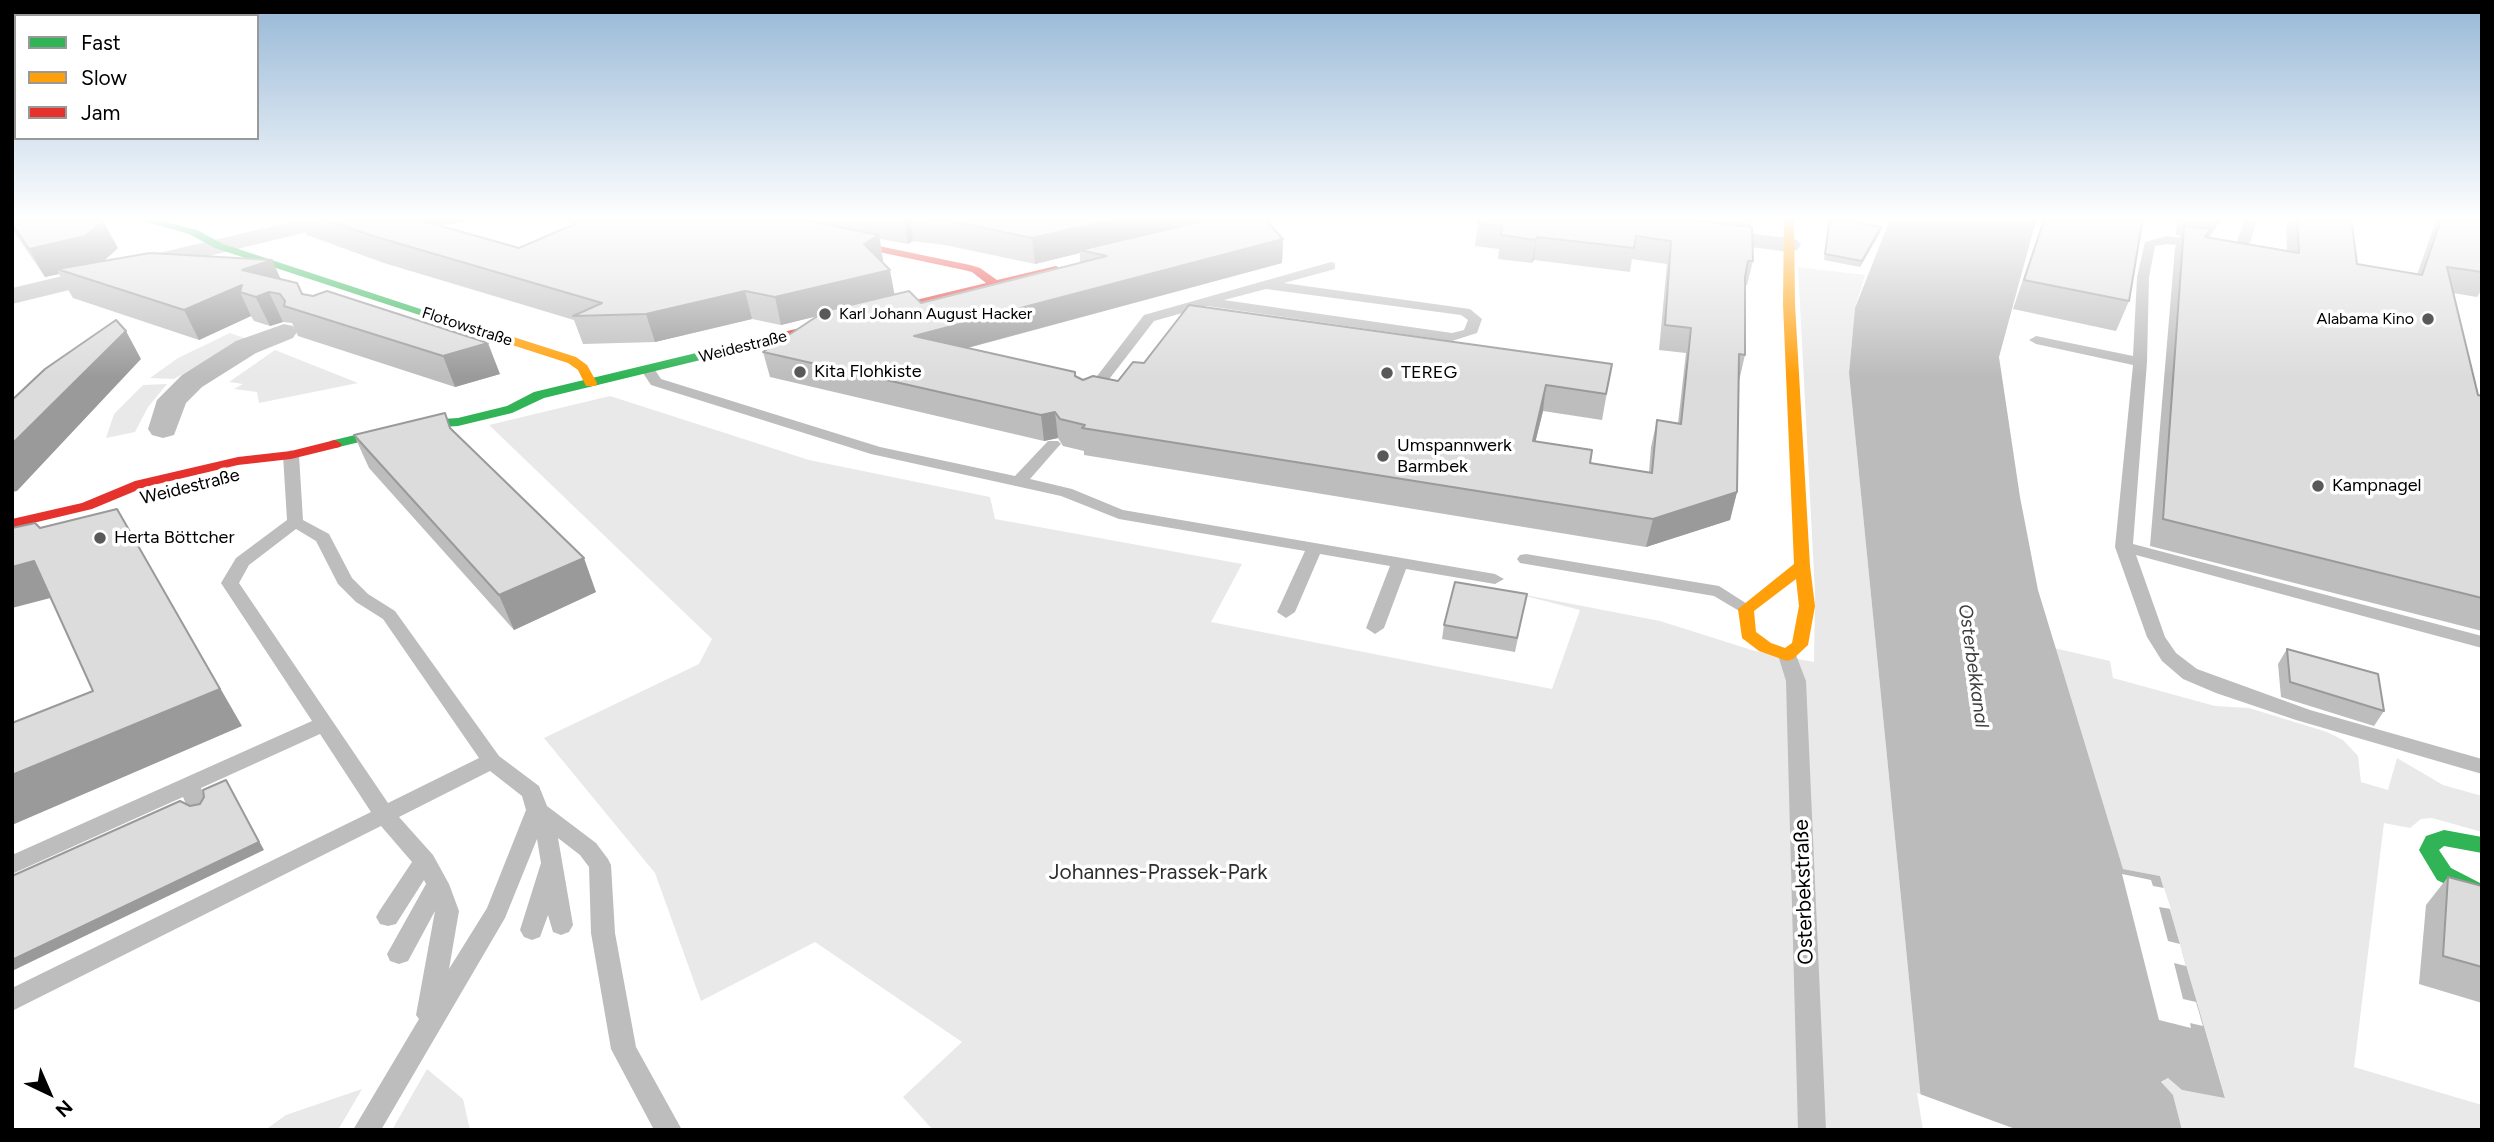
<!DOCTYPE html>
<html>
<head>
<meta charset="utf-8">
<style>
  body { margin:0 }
  #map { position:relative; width:2494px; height:1142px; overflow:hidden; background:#fff; font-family:Figtree,sans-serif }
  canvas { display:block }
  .frame { position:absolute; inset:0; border:14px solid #000; pointer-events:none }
  .legend { position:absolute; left:14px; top:14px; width:245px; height:126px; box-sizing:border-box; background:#fff; border:2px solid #999; margin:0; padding:9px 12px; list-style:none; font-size:21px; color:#000 }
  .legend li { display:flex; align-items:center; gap:14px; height:35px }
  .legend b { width:35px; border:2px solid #999 }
  .north { position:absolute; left:14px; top:1058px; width:70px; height:70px; -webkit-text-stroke:5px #fff; paint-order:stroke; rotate:136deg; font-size:19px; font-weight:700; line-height:28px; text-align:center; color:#000 }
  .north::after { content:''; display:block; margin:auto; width:24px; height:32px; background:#000; clip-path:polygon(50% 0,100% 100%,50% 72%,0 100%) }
</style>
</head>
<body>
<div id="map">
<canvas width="2494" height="1142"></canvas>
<div class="frame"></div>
<ul class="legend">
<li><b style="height:9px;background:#30b455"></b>Fast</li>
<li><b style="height:9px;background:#ff9f0a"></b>Slow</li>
<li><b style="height:9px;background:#e5322d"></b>Jam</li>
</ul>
<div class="north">N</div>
</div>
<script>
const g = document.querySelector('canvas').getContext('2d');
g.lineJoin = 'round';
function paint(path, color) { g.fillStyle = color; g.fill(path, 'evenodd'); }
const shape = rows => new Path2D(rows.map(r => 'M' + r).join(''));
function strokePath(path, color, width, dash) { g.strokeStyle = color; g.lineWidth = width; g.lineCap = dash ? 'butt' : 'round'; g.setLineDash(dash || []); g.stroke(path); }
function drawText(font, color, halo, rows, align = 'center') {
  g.font = font + ' Figtree,sans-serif'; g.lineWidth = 7; g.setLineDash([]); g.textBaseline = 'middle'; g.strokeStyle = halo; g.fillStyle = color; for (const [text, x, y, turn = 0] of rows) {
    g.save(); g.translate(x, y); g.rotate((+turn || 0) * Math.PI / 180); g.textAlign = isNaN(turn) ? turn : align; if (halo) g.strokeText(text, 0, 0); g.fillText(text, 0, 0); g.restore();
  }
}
paint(shape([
  [1798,267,1865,275,1855,308,1849,373,1924,1130,933,1130,903,1097,962,1042,815,942,701,1001,655,873,544,738,699,664,712,639,489,425,610,396,809,460,990,497,995,519,1242,564,1211,622,1552,689,1580,610,1510,592,1660,621,1755,651,1814,662,1815,593],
  [230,333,245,338,174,379,150,378,178,358],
  [275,350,358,383,259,403,257,392,234,389,243,384,229,382],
  [167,384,148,407,135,432,106,438,114,414,143,385],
  [2054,648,2110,661,2113,678,2215,706,2249,708,2327,732,2343,740,2358,756,2361,782,2388,790,2397,758,2443,785,2482,796,2482,832,2432,818,2421,819,2410,828,2384,823,2354,1067,2482,1105,2482,1130,2182,1130,2173,1095,2161,1083,2168,1078,2182,1090,2225,1097,2160,876,2123,869],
  [427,1069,463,1099,470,1130,392,1130],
  [362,1089,338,1130,265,1130,286,1115]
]), '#e9e9e9');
paint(shape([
  [1891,217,2037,217,1999,357,2020,497,2038,590,2123,869,2160,876,2225,1098,2182,1090,2168,1078,2161,1082,2173,1095,2182,1130,1924,1130,1849,373,1855,308]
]), '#bbb');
paint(shape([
  [2122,874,2151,880,2153,886,2164,888,2171,909,2159,907,2168,941,2180,944,2186,966,2174,963,2183,999,2196,1002,2203,1026,2190,1023,2191,1028,2159,1020],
  [1917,1093,2018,1130,1923,1130]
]), '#fff');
paint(shape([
  [2246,217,2258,217,2249,246,2241,253,2167,244,2155,246,2149,277,2147,362,2133,544,2482,636,2482,648,2136,555,2165,637,2176,653,2197,669,2310,710,2482,759,2482,774,2296,720,2216,693,2183,679,2162,661,2147,637,2115,547,2133,365,2036,344,2029,340,2036,336,2133,356,2137,277,2145,242,2167,236,2235,246,2246,217],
  [1331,262,1335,263,1335,269,1284,283,1470,309,1482,319,1477,333,1452,341,1207,306,1154,321,1093,400,1088,401,1081,397,1144,315,1331,262],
  [1266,289,1461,315,1468,320,1464,330,1452,333,1224,300,1266,289],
  [648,366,653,367,661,379,880,447,1015,476,1048,441,1058,441,1061,444,1058,447,1030,479,1072,489,1123,510,1495,574,1504,579,1495,584,1406,569,1384,628,1375,634,1366,628,1390,566,1320,554,1295,612,1286,618,1277,612,1305,551,1119,519,1061,496,871,454,651,385,641,370,648,366],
  [291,450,299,455,303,520,329,534,352,578,368,594,395,611,499,756,539,786,547,806,596,843,608,859,611,865,615,933,636,1047,682,1130,654,1130,611,1049,591,933,589,867,580,855,558,838,573,925,569,932,561,935,553,932,548,915,540,937,532,940,524,937,520,930,541,863,537,839,505,918,381,1130,353,1130,419,1019,416,1015,435,911,408,961,399,964,390,961,387,954,426,884,424,880,396,924,388,926,380,924,376,917,380,910,412,862,381,826,12,1011,12,988,371,812,320,734,201,788,207,803,204,809,196,811,188,809,183,797,12,874,12,855,312,721,221,583,236,558,287,520,283,455,291,450],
  [296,529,316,541,338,584,356,602,383,619,479,758,388,803,239,583,249,565,296,529],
  [490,771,522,796,526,810,487,908,449,969,459,911,449,884,433,855,399,817,490,771],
  [1526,554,1719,586,1755,609,1746,615,1714,596,1520,563,1517,559,1520,555,1526,554],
  [1787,649,1796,655,1806,681,1826,1130,1798,1130,1786,681,1778,655,1787,649]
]), '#bdbdbd');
paint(shape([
  [311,217,351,217,348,222,12,304,12,288,311,217],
  [1706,228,1789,238,1797,240,1801,245,1797,250,1789,252,1698,240,1694,235,1698,230,1706,228],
  [284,324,293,326,297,332,293,338,256,353,202,387,186,403,174,435,163,438,152,435,148,429,157,400,182,375,236,341,284,324]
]), '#bdbdbd');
paint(shape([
  [129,217,146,217,197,230,223,244,460,322,454,326,450,325,215,248,189,234,129,217],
  [746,341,752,345,750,348,544,398,512,413,458,426,413,429,335,448,328,444,330,441,413,421,458,418,507,406,534,392,746,341],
  [2444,830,2482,837,2482,853,2444,846,2439,850,2451,868,2482,884,2482,902,2437,880,2419,850,2426,836,2444,830]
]), '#30b455');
paint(shape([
  [1259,217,1277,217,1213,234,1208,231,1259,217],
  [1784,217,1794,217,1795,304,1810,566,1815,606,1808,645,1793,659,1787,661,1759,651,1742,638,1738,609,1794,564,1783,304,1784,217],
  [1796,579,1799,606,1792,643,1785,648,1771,643,1756,632,1754,611,1796,579],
  [454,318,576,357,587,365,597,383,596,386,586,386,578,370,568,363,450,325,448,322,454,318]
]), '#ff9f0a');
paint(shape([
  [831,236,970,265,980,268,997,280,1056,266,1062,269,746,349,742,348,742,342,986,283,972,272,964,270,827,241,826,239,831,236],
  [335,440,342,444,340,447,291,459,238,465,145,487,92,509,12,528,12,519,82,503,135,481,238,457,291,451,335,440]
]), '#e5322d');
paint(shape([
  [12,217,118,248,104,261,281,280,302,294,500,374,455,387,298,336,292,323,283,322,270,326,254,321,251,316,199,340,73,298,59,274,45,277,12,229],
  [295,217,481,217,441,226,519,248,576,223,545,217,1263,217,1283,239,1282,263,968,348,1075,376,1083,380,1118,381,1144,363,1612,364,1602,420,1543,411,1535,442,1590,463,1649,472,1651,447,1657,420,1678,423,1686,353,1659,350,1667,264,1632,259,1630,272,1534,260,1532,263,1498,259,1499,249,1475,246,1478,223,1481,217,1753,217,1750,226,1753,261,1747,285,1745,285,1745,355,1739,381,1737,492,1730,520,1646,547,1084,455,1084,451,1063,446,1058,438,1044,441,770,377,763,352,817,316,781,325,752,319,655,342,583,344,574,320,384,263,307,235,299,217,295,218],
  [880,239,908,244,913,241,945,245,1035,264,1080,253,1080,263,921,303,894,294,882,262,883,261],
  [2044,217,2143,217,2129,301,2116,331,2013,309],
  [2177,217,2222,217,2209,238,2287,251,2286,217,2351,217,2357,264,2417,275,2434,226,2439,217,2482,217,2482,289,2477,297,2453,293,2478,395,2482,396,2482,631,2150,546,2175,248,2180,235,2176,235],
  [1830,218,1881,227,1880,232,1860,267,1824,260],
  [452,430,596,592,514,630,369,468,354,435],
  [1527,594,1515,652,1442,639,1444,625],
  [2287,649,2384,711,2374,726,2281,697,2278,664],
  [2448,877,2482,886,2482,1003,2419,984,2426,905]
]), '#bdbdbd');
paint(shape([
  [389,217,481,217,396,236],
  [906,217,910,217,913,241,908,244,904,219],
  [1122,217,1230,217,1080,250,1080,253,1035,264,1032,238],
  [2218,217,2222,217,2208,239],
  [103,221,118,248,100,264,57,269,59,274,45,277,29,249],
  [1881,227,1880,232,1860,267,1862,261],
  [879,235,883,261,869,271,864,244],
  [1537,237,1534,260,1532,263,1536,240],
  [1283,239,1282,263,918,361,914,336],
  [272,260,285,288,269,292,283,322,270,326,242,270],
  [890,270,895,297,781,325,775,297],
  [242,285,240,292,251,316,199,340,184,310],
  [745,291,752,319,655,342,646,314],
  [126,331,141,359,17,491,12,492,12,444],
  [488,343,500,374,455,387,443,356],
  [1546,385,1543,411,1529,468,1533,441],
  [1055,412,1058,438,1044,441,1041,415],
  [1737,492,1730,520,1646,547,1653,519],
  [117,509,242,726,12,825,12,775,220,689],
  [584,558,596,592,514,630,499,595],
  [34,561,58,596,12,608,12,567],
  [226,780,264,850,12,971,12,960,259,842]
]), '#9a9a9a');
const building = shape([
  [12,217,89,217,103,221,85,236,29,249,12,224,12,217],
  [318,217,409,217,519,248,591,217,790,217,879,235,864,244,890,270,775,297,745,291,646,314,573,316,602,303,373,236,318,217],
  [924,217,1122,217,1032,238,942,219,924,217],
  [1220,217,1263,217,1283,239,914,336,1075,372,1075,376,1083,380,1093,376,1118,381,1133,362,1144,363,1189,305,1612,364,1606,394,1546,385,1533,441,1592,450,1590,463,1652,473,1657,420,1681,424,1691,328,1665,325,1671,241,1636,236,1634,248,1537,237,1536,240,1501,235,1502,226,1478,223,1481,217,1664,217,1752,227,1753,261,1748,261,1745,277,1745,355,1739,354,1737,492,1653,519,1082,428,1085,425,1060,419,1055,412,1041,415,763,352,825,311,909,291,921,303,1107,256,1080,250,1220,217],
  [2045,217,2143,217,2129,301,2024,280,2045,217],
  [2297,217,2351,217,2357,264,2422,275,2442,217,2482,217,2482,272,2447,267,2478,395,2482,396,2482,598,2163,519,2184,226,2211,229,2205,237,2299,253,2297,217],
  [1830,218,1881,227,1862,261,1825,254,1830,218],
  [150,253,272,260,242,270,297,283,302,294,313,296,327,291,488,343,443,356,284,306,285,301,280,294,269,292,256,297,240,292,242,285,184,310,57,269,150,253],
  [116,320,126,331,12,444,12,400,45,369,116,320],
  [445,413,450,428,584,558,499,595,354,435,445,413],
  [117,509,220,689,12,775,12,723,93,691,34,561,12,567,12,528,35,523,40,528,117,509],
  [1455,582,1527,594,1517,638,1444,625,1455,582],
  [2287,649,2378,674,2384,711,2290,682,2287,649],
  [226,780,259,842,12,960,12,876,180,801,190,806,200,804,204,797,203,790,226,780],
  [2448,877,2482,886,2482,967,2443,956,2448,877]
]);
paint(building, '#dcdcdc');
strokePath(building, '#9a9a9a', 2);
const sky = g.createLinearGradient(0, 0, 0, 377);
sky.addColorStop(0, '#96b7d6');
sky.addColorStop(0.58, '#fff');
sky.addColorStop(1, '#ffffff00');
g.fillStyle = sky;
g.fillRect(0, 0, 2494, 377);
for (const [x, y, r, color] of [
  [825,314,7,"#595959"],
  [2428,319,7,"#595959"],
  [800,372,7,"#595959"],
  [1387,373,7,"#595959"],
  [1383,456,7,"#595959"],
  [2318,486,7,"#595959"],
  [100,538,7,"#595959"]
]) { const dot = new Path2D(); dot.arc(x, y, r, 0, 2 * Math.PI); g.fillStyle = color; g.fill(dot); strokePath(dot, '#fff', 2.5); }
drawText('16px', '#000', '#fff', [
  ["Karl Johann August Hacker",839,314],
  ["Alabama Kino",2414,319,"right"]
], 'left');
drawText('16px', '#000', '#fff', [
  ["Flotowstraße",467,327,18],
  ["Weidestraße",743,347,-14]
]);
drawText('18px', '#000', '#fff', [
  ["Kita Flohkiste",814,372],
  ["TEREG",1401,373],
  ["Umspannwerk",1397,446],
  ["Barmbek",1397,467],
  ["Kampnagel",2332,486],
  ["Herta Böttcher",114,538]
], 'left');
drawText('18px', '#000', '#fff', [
  ["Weidestraße",190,487,-14]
]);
drawText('italic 19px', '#3f3f3f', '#fff', [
  ["Osterbekkanal",1973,666,82]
]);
drawText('21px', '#2e2e2e', '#fff', [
  ["Johannes-Prassek-Park",1158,873]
]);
drawText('21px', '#000', '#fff', [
  ["Osterbekstraße",1804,892,-92]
]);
</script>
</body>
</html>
